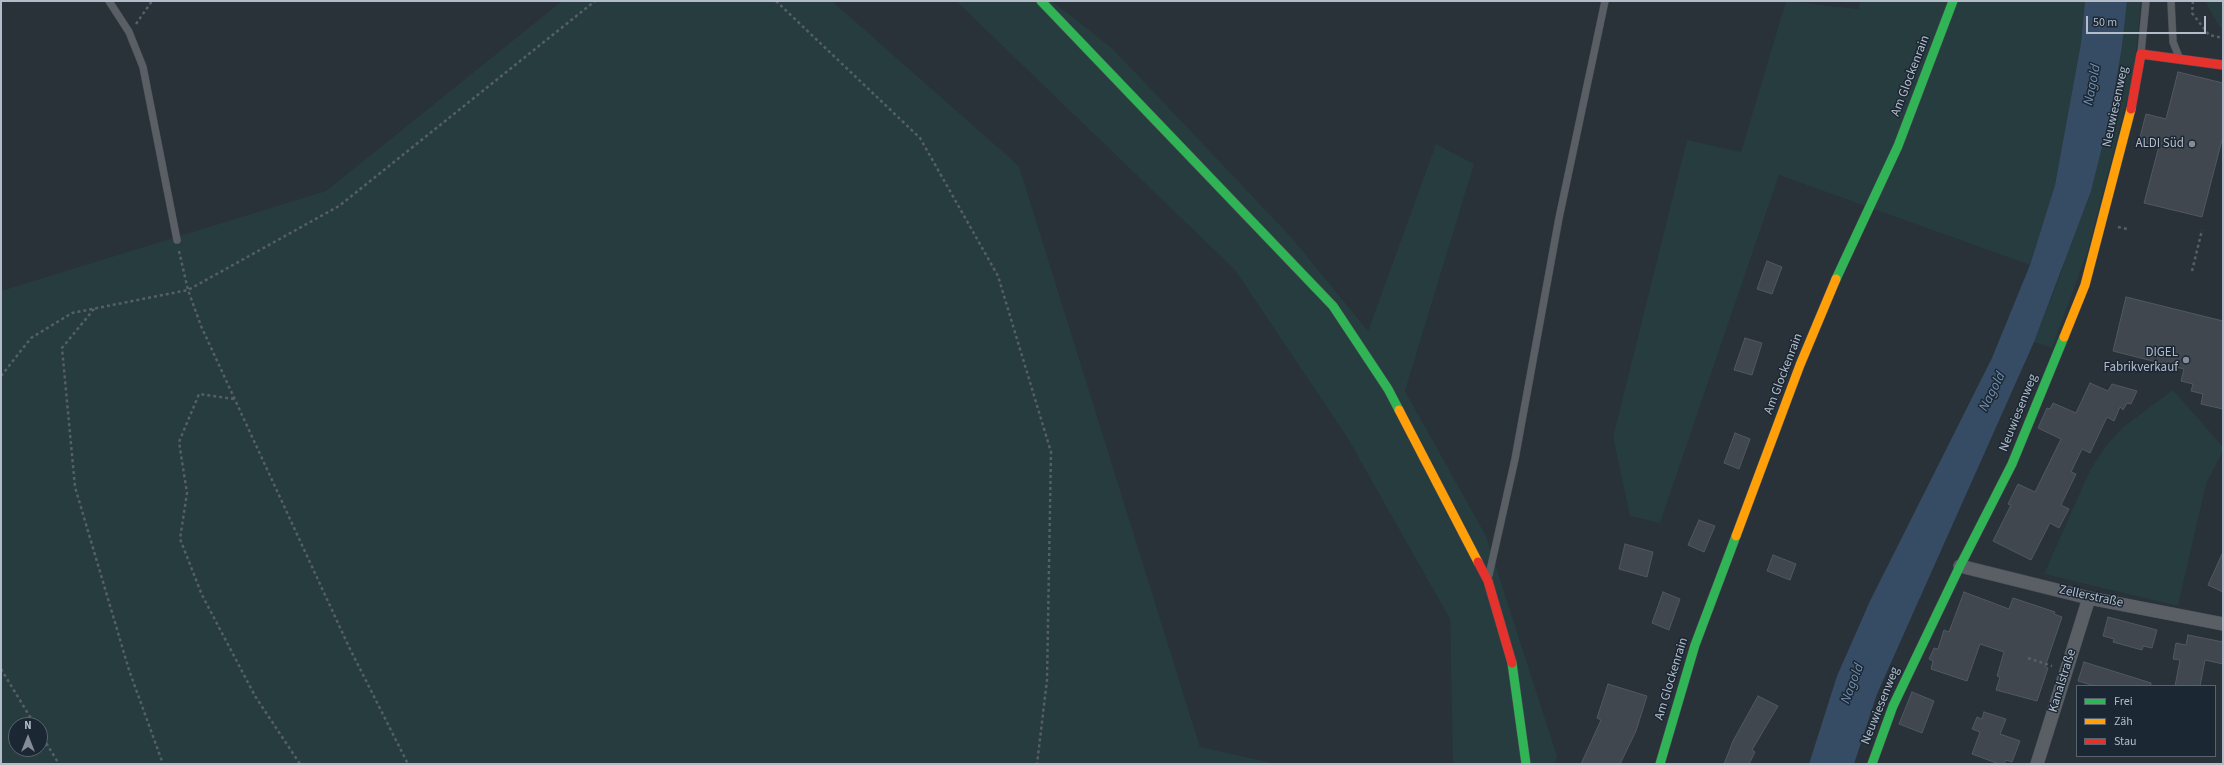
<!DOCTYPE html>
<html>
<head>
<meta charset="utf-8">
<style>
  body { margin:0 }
  #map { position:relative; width:2224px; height:765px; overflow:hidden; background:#293139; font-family:"Source Sans 3",sans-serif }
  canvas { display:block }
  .frame { position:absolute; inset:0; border:2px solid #b3bdca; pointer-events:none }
  .legend { position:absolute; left:2076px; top:685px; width:140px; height:72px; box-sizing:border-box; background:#1c2734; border:1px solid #586370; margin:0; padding:5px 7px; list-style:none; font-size:12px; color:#b3bdca }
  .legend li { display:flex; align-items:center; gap:8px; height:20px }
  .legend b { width:20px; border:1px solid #586370 }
  .north { position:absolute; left:8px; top:717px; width:40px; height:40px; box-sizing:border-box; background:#1c2734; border:1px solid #586370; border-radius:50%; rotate:0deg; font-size:11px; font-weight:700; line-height:16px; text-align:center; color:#b3bdca }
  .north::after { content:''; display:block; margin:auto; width:14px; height:18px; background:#838c97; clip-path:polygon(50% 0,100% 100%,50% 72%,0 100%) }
  .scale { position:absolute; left:2086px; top:16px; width:120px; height:18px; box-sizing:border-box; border:2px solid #b3bdca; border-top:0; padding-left:5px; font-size:12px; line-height:14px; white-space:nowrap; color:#b3bdca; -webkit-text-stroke:3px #1c2734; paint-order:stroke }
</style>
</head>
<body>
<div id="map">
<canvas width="2224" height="765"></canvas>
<div class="frame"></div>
<ul class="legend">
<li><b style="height:5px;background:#30b455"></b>Frei</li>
<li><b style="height:5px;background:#ff9f0a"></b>Zäh</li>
<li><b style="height:5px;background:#e5322d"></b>Stau</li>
</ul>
<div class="north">N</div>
<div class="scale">50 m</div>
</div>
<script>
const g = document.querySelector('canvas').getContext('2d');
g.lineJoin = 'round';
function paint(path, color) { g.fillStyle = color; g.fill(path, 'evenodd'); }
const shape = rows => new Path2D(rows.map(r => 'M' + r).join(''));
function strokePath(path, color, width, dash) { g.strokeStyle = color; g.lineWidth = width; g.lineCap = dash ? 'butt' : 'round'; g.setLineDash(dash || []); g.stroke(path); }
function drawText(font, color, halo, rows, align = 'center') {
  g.font = font + ' "Source Sans 3",sans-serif'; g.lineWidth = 3; g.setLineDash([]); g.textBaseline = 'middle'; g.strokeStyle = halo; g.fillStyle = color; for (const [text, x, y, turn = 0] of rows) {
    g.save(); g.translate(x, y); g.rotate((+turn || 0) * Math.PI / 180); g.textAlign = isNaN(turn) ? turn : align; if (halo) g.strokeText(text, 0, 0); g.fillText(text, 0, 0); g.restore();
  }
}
paint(shape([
  [562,1,832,1,1019,166,1200,747,1277,764,1,764,1,291,326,191],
  [16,725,40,725,40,749,16,749],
  [956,1,1052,1,1113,49,1292,238,1368,331,1436,144,1474,164,1405,391,1486,536,1557,756,1555,764,1453,764,1450,619,1347,437,1235,270],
  [1786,1,1858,9,1860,1,2085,1,2081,43,2055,185,2030,265,1779,175,1660,523,1630,516,1613,437,1687,140,1741,152],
  [2127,1,2141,1,2134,73,2088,250,2052,348,2034,342,2061,273,2122,46],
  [2205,1,2223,1,2223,30,2219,26],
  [2173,390,2223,447,2223,451,2206,484,2178,606,2044,574,2090,470,2106,446,2123,427]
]), '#263c3f');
paint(shape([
  [2085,1,2127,1,2122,46,2111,111,2091,191,2034,342,1877,694,1854,764,1809,764,1837,676,1870,601,1992,358,2030,265,2055,185,2081,43]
]), '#364c65');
const building = shape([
  [2178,72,2223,83,2223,136,2202,217,2144,203,2159,146,2139,141,2146,114,2166,119,2178,72],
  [1767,261,1782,267,1772,294,1757,289,1767,261],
  [2126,297,2223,321,2223,409,2201,404,2203,394,2191,391,2193,384,2181,381,2184,369,2113,351,2126,297],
  [1745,338,1762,343,1752,375,1734,370,1745,338],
  [2090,383,2108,391,2112,384,2137,391,2131,404,2127,403,2123,410,2120,407,2114,421,2107,417,2090,453,2082,449,2071,472,2076,474,2061,505,2069,509,2059,528,2050,523,2031,560,1993,541,2011,505,2008,504,2018,484,2035,492,2061,439,2038,428,2047,408,2050,409,2053,403,2076,413,2090,383],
  [1735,433,1750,439,1739,469,1724,463,1735,433],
  [1699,520,1715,526,1704,552,1688,545,1699,520],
  [1625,544,1653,552,1647,577,1619,569,1625,544],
  [2223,552,2223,592,2208,585,2223,552],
  [1773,555,1796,564,1790,580,1767,571,1773,555],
  [1663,592,1680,599,1669,630,1652,623,1663,592],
  [1964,592,2009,609,2013,598,2055,612,2054,614,2062,617,2045,667,2048,668,2037,701,1996,690,2000,677,1997,676,2004,652,1980,644,1967,681,1931,669,1933,661,1929,659,1934,648,1938,649,1944,630,1949,632,1964,592],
  [2108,617,2157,630,2152,648,2143,646,2142,650,2113,642,2114,639,2103,636,2108,617],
  [2188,635,2223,642,2223,664,2205,660,2200,686,2175,686,2180,660,2173,659,2176,643,2186,645,2188,635],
  [2084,662,2151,683,2151,686,2095,686,2078,681,2084,662],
  [1608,684,1647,696,1636,731,1620,764,1581,764,1601,720,1597,718,1608,684],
  [1912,692,1934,701,1922,733,1899,724,1912,692],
  [1758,696,1778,706,1752,750,1755,752,1749,764,1724,764,1733,741,1758,696],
  [1984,712,2006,719,2000,734,2020,741,2012,762,2006,760,2004,764,1999,764,1972,754,1980,732,1972,729,1977,717,1982,719,1984,712]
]);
paint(building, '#40474e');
strokePath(building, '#515860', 1);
const lane = shape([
  [109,1,129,32,143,67,177,240],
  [2171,1,2173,42,2179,57],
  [2141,53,2146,1],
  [1489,575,1515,459,1559,218,1605,1]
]);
const street = shape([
  [1960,566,2089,598,2223,624],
  [2037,764,2089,598]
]);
const fast = shape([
  [1041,1,1333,306,1388,389,1399,410],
  [1836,279,1898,146,1953,1],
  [1512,663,1526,764],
  [1660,764,1695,645,1736,536],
  [1872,764,1893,706,1960,566,2012,464,2064,337]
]);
const slow = shape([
  [2064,337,2085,285,2131,109],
  [1399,410,1478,562],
  [1736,536,1800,365,1836,279]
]);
const jam = shape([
  [2131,109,2141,54,2223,65],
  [1478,562,1488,581,1512,663]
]);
strokePath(lane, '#484d53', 8);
strokePath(street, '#484d53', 14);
strokePath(fast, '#484d53', 10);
strokePath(slow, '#484d53', 10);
strokePath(jam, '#484d53', 10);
strokePath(shape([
  [776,1,920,138,998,276,1051,452,1047,680,1037,764],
  [2193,1,2192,13,2209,35,2223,38],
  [136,24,152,1],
  [2118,227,2127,229],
  [179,251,188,290,201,326,349,647,408,764],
  [2192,271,2202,230],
  [94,309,62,348,75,487,129,670,163,764],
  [1,376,31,338,72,313,188,290,339,206,595,1],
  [234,399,199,394,179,442,187,493,180,539,202,595,255,696,300,764],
  [2028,658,2052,666],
  [1,669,35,725],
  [40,733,59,764]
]), '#575e64', 2.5, [3, 3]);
strokePath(lane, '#5a5f66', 7);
strokePath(street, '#5a5f66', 13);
strokePath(fast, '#30b455', 9);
strokePath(slow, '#ff9f0a', 9);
strokePath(jam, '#e5322d', 9);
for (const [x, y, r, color] of [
  [2192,144,4,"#838c97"],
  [2186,360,4,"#838c97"]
]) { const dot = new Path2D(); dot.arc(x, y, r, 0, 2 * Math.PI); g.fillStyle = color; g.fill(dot); strokePath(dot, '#1c2734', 1.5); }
drawText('13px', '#b3bdca', '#1c2734', [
  ["Am Glockenrain",1911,76,-69],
  ["Neuwiesenweg",2116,107,-78],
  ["Am Glockenrain",1784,374,-69],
  ["Neuwiesenweg",2019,413,-68],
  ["Zellerstraße",2091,597,12],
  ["Am Glockenrain",1672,679,-73],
  ["Kanalstraße",2063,681,-73],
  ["Neuwiesenweg",1881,706,-68]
]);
drawText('13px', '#b3bdca', '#1c2734', [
  ["ALDI Süd",2184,144],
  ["DIGEL",2178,353],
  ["Fabrikverkauf",2178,368]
], 'right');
drawText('italic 14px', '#7190ae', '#1c2734', [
  ["Nagold",2093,85,-79],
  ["Nagold",1993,392,-63],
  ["Nagold",1853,684,-69]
]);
</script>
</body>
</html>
